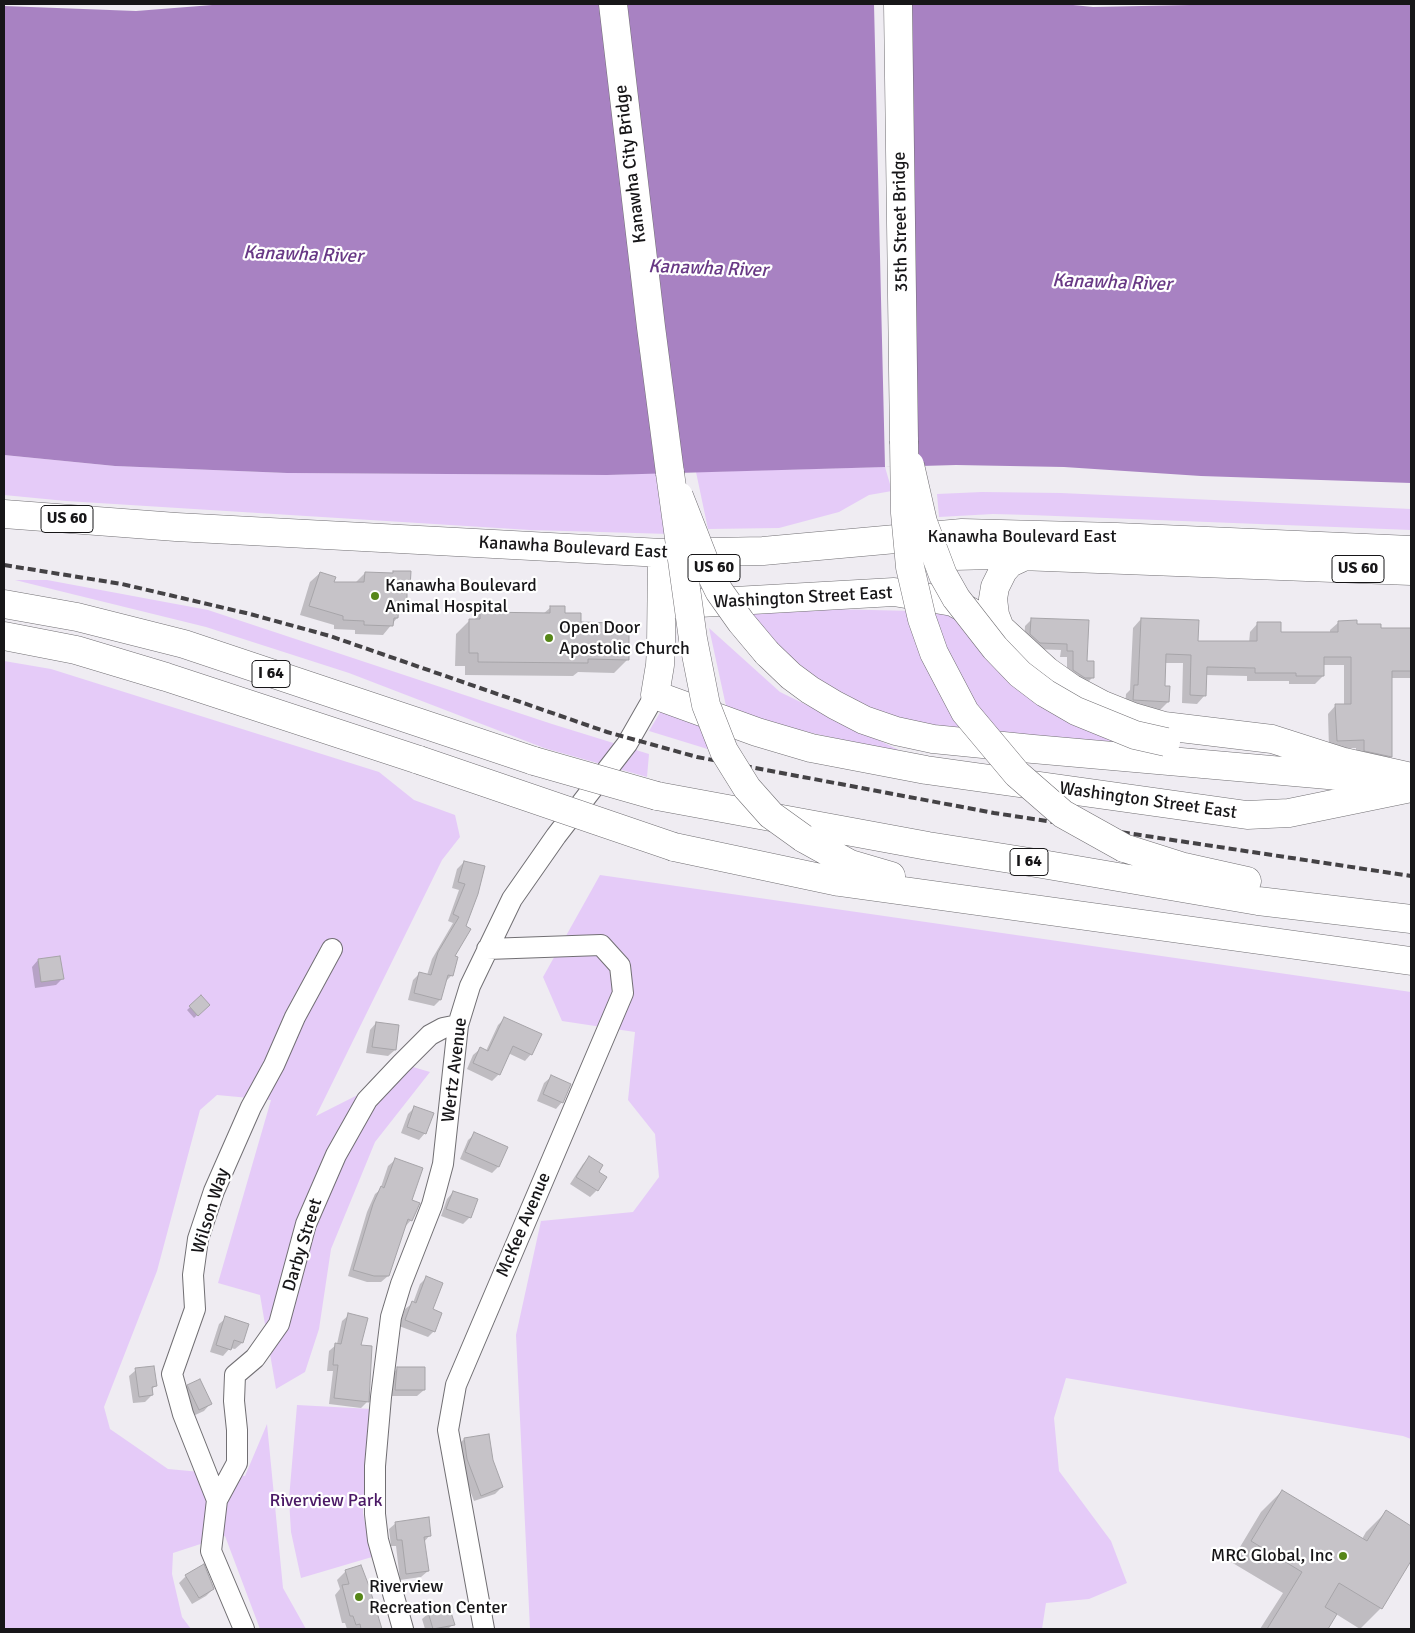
<!DOCTYPE html>
<html>
<head>
<meta charset="utf-8">
<style>
  body { margin:0 }
  #map { position:relative; width:1415px; height:1633px; overflow:hidden; background:#efecf2; font-family:Signika,sans-serif }
  canvas { display:block }
  .frame { position:absolute; inset:0; border:5px solid #171618; pointer-events:none }
</style>
</head>
<body>
<div id="map">
<canvas width="1415" height="1633"></canvas>
<div class="frame"></div>
</div>
<script>
const g = document.querySelector('canvas').getContext('2d');
g.lineJoin = 'round';
function paint(path, color) { g.fillStyle = color; g.fill(path, 'evenodd'); }
const shape = rows => new Path2D(rows.map(r => 'M' + r).join(''));
function strokePath(path, color, width, dash) { g.strokeStyle = color; g.lineWidth = width; g.lineCap = dash ? 'butt' : 'round'; g.setLineDash(dash || []); g.stroke(path); }
function drawText(font, color, halo, rows, align = 'center') {
  g.font = font + ' Signika,sans-serif'; g.lineWidth = 4.5; g.setLineDash([]); g.textBaseline = 'middle'; g.strokeStyle = halo; g.fillStyle = color; for (const [text, x, y, turn = 0] of rows) {
    g.save(); g.translate(x, y); g.rotate((+turn || 0) * Math.PI / 180); g.textAlign = isNaN(turn) ? turn : align; if (halo) g.strokeText(text, 0, 0); g.fillText(text, 0, 0); g.restore();
  }
}
paint(shape([
  [4,455,115,466,287,473,607,475,658,473,670,534,530,530,66,501,4,495],
  [885,467,892,491,869,495,839,512,779,528,708,529,696,472],
  [982,492,1061,493,1411,509,1411,530,1030,515,993,514,939,517,937,494],
  [15,580,47,580,208,610,552,724,649,754,647,777,544,748,349,673,206,627],
  [829,609,956,612,1143,753,959,736,874,712,823,684,781,649,750,613],
  [709,628,780,692,907,754,780,726,726,706],
  [4,661,51,669,379,772,414,800,455,815,460,837,442,860,316,1116,413,1067,430,1072,375,1142,331,1249,319,1329,305,1372,276,1389,260,1295,218,1283,271,1100,217,1095,200,1110,157,1271,104,1407,110,1429,168,1469,245,1476,267,1424,283,1588,306,1629,260,1629,225,1536,173,1553,172,1574,182,1617,191,1629,4,1629],
  [661,711,706,721,714,751,649,731],
  [600,875,1411,992,1411,1439,1403,1436,1066,1378,1054,1418,1059,1471,1111,1541,1127,1583,1089,1599,1046,1603,1042,1629,530,1629,516,1335,541,1221,633,1212,659,1177,655,1134,628,1100,635,1032,562,1021,543,977],
  [297,1405,372,1409,365,1474,363,1513,372,1557,301,1578,291,1532,289,1499]
]), '#e5cbf8');
paint(shape([
  [225,4,1063,4,1093,7,1238,4,1411,4,1411,483,1201,476,1064,467,956,465,607,475,287,473,115,466,4,455,4,6,136,11]
]), '#a882c2');
paint(shape([
  [874,4,907,4,912,439,921,466,885,467]
]), '#efecf2');
paint(shape([
  [394,572,409,588,406,591,405,603,397,611,397,618,383,635,355,634,355,630,334,629,334,625,300,615,310,582,320,573,332,583,355,583,365,573,392,574],
  [551,607,579,624,613,630,628,659,614,673,578,672,573,676,465,675,465,666,455,666,456,634,470,620,473,620,480,613,543,614],
  [1141,619,1197,642,1249,643,1250,632,1258,623,1280,634,1330,633,1330,630,1339,622,1379,629,1411,629,1411,678,1391,678,1391,756,1382,764,1356,759,1356,748,1329,749,1328,714,1336,705,1344,705,1344,665,1323,665,1323,676,1315,684,1289,684,1289,681,1247,681,1247,676,1206,675,1205,695,1197,704,1182,703,1183,663,1164,663,1163,687,1168,702,1160,710,1125,708,1126,694,1130,690,1133,628],
  [1031,620,1088,621,1086,662,1092,678,1086,684,1067,677,1067,657,1060,657,1061,650,1033,649,1024,641,1025,626],
  [464,862,483,867,453,956,452,975,445,982,440,1000,434,1006,408,1000,413,980,420,973,427,975,432,959,453,923,448,921,459,890,452,888,457,869],
  [38,960,62,979,56,985,35,988,32,967],
  [201,997,208,1005,194,1018,187,1010],
  [505,1018,531,1054,525,1061,508,1053,499,1074,492,1081,467,1069,473,1055,480,1049,486,1051,498,1025],
  [376,1023,395,1050,388,1056,366,1053,370,1030],
  [551,1077,562,1102,556,1109,537,1101,544,1083],
  [415,1107,425,1133,419,1140,401,1133,408,1114],
  [475,1134,498,1167,492,1173,460,1159,468,1140],
  [589,1158,597,1172,597,1190,590,1197,570,1184,583,1164],
  [395,1160,410,1200,411,1220,405,1227,388,1276,381,1282,367,1282,348,1276,367,1212,375,1194,380,1190,388,1166],
  [453,1192,470,1217,463,1224,441,1216,447,1199],
  [426,1278,434,1331,428,1337,399,1326,405,1309,413,1303,420,1284],
  [349,1315,360,1347,367,1402,361,1408,329,1404,333,1371,327,1371,329,1351,337,1344,342,1321],
  [226,1318,248,1325,242,1343,235,1349,230,1348,223,1356,210,1352,219,1324],
  [397,1369,424,1390,417,1396,389,1396,391,1375],
  [136,1370,156,1385,151,1390,152,1395,145,1402,133,1403,129,1376],
  [188,1386,210,1404,204,1411,193,1416,182,1393],
  [464,1439,492,1460,502,1487,495,1494,474,1501,461,1466,458,1445],
  [1282,1491,1362,1539,1366,1532,1386,1512,1411,1527,1411,1558,1381,1608,1360,1629,1336,1614,1327,1629,1260,1629,1283,1593,1231,1562,1261,1512],
  [396,1523,430,1535,424,1542,428,1571,421,1577,400,1580,396,1546,391,1546,389,1529],
  [360,1567,380,1629,347,1629,345,1623,342,1623,335,1595,340,1589,337,1580,345,1572],
  [186,1576,213,1589,206,1596,192,1604,179,1583],
  [429,1613,453,1624,448,1629,425,1629,422,1619]
]), '#0003');
const building = shape([
  [393,571,411,571,410,588,407,588,407,603,399,603,398,618,394,618,393,626,364,625,364,621,343,620,343,616,309,606,320,572,336,577,334,582,364,582,365,572,393,573,393,571],
  [550,606,565,606,565,613,581,613,581,622,615,623,615,629,629,629,629,660,588,659,588,663,478,662,478,653,469,653,469,619,480,619,480,612,550,613,550,606],
  [1031,618,1089,620,1087,661,1094,661,1094,678,1085,678,1073,670,1073,651,1067,651,1067,644,1040,643,1030,634,1031,618],
  [1141,618,1199,620,1198,641,1257,641,1257,622,1281,622,1281,632,1338,632,1338,621,1357,620,1357,624,1381,624,1381,628,1411,628,1411,671,1392,671,1392,757,1364,751,1364,740,1337,741,1335,704,1351,704,1351,657,1324,657,1324,676,1296,676,1296,673,1255,673,1255,668,1207,667,1206,696,1190,695,1191,655,1166,654,1165,686,1170,686,1169,702,1133,700,1134,685,1138,685,1141,618],
  [464,861,485,866,478,894,466,926,471,929,455,956,458,957,453,976,448,975,441,1000,414,993,419,972,431,975,438,952,459,917,453,914,465,884,458,882,464,861],
  [60,956,64,979,41,982,38,959,60,956],
  [201,995,210,1005,198,1016,189,1006,201,995],
  [504,1017,542,1034,532,1055,513,1046,500,1075,473,1063,480,1047,488,1051,504,1017],
  [376,1022,399,1025,396,1050,372,1047,376,1022],
  [551,1075,571,1084,563,1103,543,1094,551,1075],
  [414,1106,434,1113,426,1134,407,1127,414,1106],
  [474,1132,508,1147,499,1167,465,1152,474,1132],
  [589,1156,603,1165,599,1172,607,1177,598,1191,576,1177,589,1156],
  [395,1158,423,1168,412,1200,420,1203,412,1221,408,1219,389,1276,374,1276,353,1270,373,1204,381,1186,384,1188,395,1158],
  [453,1191,478,1199,471,1218,446,1209,453,1191],
  [426,1276,443,1283,433,1309,442,1313,435,1332,405,1320,412,1301,416,1303,426,1276],
  [348,1313,368,1318,361,1345,372,1346,369,1402,334,1398,338,1365,333,1365,335,1343,341,1344,348,1313],
  [225,1316,249,1324,243,1343,234,1340,231,1350,216,1345,225,1316],
  [154,1366,157,1386,152,1387,153,1395,139,1397,135,1368,154,1366],
  [397,1367,425,1367,425,1390,395,1390,397,1367],
  [200,1379,212,1404,199,1410,187,1385,200,1379],
  [489,1434,493,1460,503,1487,481,1496,467,1459,464,1438,489,1434],
  [1282,1490,1367,1541,1386,1510,1411,1526,1411,1561,1382,1609,1339,1583,1325,1607,1337,1614,1328,1629,1267,1629,1302,1572,1251,1541,1282,1490],
  [429,1517,431,1536,424,1537,429,1571,406,1574,402,1540,397,1540,395,1522,429,1517],
  [204,1564,214,1589,199,1598,185,1575,204,1564],
  [361,1565,369,1586,382,1629,361,1629,360,1624,356,1625,353,1616,350,1616,342,1585,349,1584,345,1570,361,1565],
  [449,1606,455,1625,433,1629,428,1612,449,1606]
]);
paint(building, '#c6c3c8');
strokePath(building, '#a6a4a8', 1);
const minor = shape([
  [217,1500,237,1463,237,1430,234,1401,235,1375,255,1358,279,1324,306,1224,336,1155,367,1100,401,1064,430,1035,443,1028,458,1025],
  [244,1629,211,1551,217,1500,183,1414,172,1374,195,1309,193,1275,198,1239,214,1191,251,1107,274,1065,295,1017,332,949],
  [403,1629,378,1540,375,1514,375,1466,381,1397,391,1317,401,1284,432,1205,443,1164,458,1025,470,986,512,899,556,836,627,744,655,695],
  [484,1629,448,1430,456,1385,623,993,620,966,601,945,487,949]
]);
const primary = shape([
  [613,4,651,327,670,473],
  [898,4,904,441],
  [4,514,176,527,662,553,763,551,962,533,1117,537,1411,550],
  [662,553,661,647,660,665,655,695,757,732,811,748,926,770,1247,815,1289,813,1411,788],
  [914,557,994,555,1411,571],
  [664,605,894,592,953,602,1000,628,1047,671,1071,688,1103,705,1133,717,1164,726,1272,739,1344,762,1411,777],
  [1000,628,995,615,993,599,995,587,1003,571,1010,563,1025,556],
  [767,653,791,676,810,690,835,705,864,720,896,731,933,739,1033,749,1362,778]
]);
const motorway = shape([
  [4,604,77,617,184,644,534,761],
  [4,636,76,650,166,677,419,760],
  [657,796,928,846,1042,864,1258,901,1411,919],
  [803,838,850,864,891,876],
  [674,847,839,882,1411,961],
  [1124,848,1184,867,1247,881]
]);
strokePath(minor, '#716f73', 22);
strokePath(primary, '#716f73', 29);
strokePath(motorway, '#716f73', 29);
strokePath(minor, '#fff', 20);
strokePath(primary, '#fff', 28);
strokePath(motorway, '#fff', 28);
strokePath(shape([
  [4,565,122,584,250,614,330,636,607,732,697,757,994,813,1411,876]
]), '#444245', 4, [8, 4]);
const primaryBridge = shape([
  [910,465,923,522,943,575,956,598,995,648,1020,674,1045,693,1076,711,1135,735,1166,742],
  [679,496,704,560,719,591,741,622,767,653]
]);
const motorwayBridge = shape([
  [904,441,905,513,910,567,922,619,934,653,965,712,1017,774,1063,814,1124,848],
  [670,473,693,639,706,705,724,751,747,788,771,815,803,838],
  [419,760,674,847],
  [534,761,657,796]
]);
strokePath(primaryBridge, '#716f73', 29, []);
strokePath(motorwayBridge, '#716f73', 29, []);
strokePath(primaryBridge, '#fff', 28);
strokePath(motorwayBridge, '#fff', 28);
for (const [x, y, r, color] of [
  [375,596,5,"#568618"],
  [549,638,5,"#568618"],
  [1343,1556,5,"#568618"],
  [359,1597,5,"#568618"]
]) { const dot = new Path2D(); dot.arc(x, y, r, 0, 2 * Math.PI); g.fillStyle = color; g.fill(dot); strokePath(dot, '#fff', 2); }
for (const [x, y, w] of [
  [67,519,52],
  [714,568,52],
  [1358,569,52],
  [271,674,38],
  [1029,862,38]
]) { const box = new Path2D(); box.roundRect(x - w / 2, y - 13.5, w, 27, 4); g.fillStyle = '#fff'; g.fill(box); strokePath(box, '#171618', 1); }
drawText('bold 16px', '#171618', null, [
  ["US 60",67,519],
  ["US 60",714,568],
  ["US 60",1358,569],
  ["I 64",271,674],
  ["I 64",1029,862]
]);
drawText('18px', '#171618', '#fff', [
  ["Kanawha City Bridge",631,164,-97],
  ["35th Street Bridge",901,222,-91],
  ["Kanawha Boulevard East",1022,537],
  ["Kanawha Boulevard East",573,548,3],
  ["Washington Street East",803,598,-3],
  ["Washington Street East",1148,801,8],
  ["Wertz Avenue",455,1070,-83],
  ["Wilson Way",211,1211,-73],
  ["McKee Avenue",524,1225,-67],
  ["Darby Street",303,1245,-73]
]);
drawText('18px', '#171618', '#fff', [
  ["Kanawha Boulevard",385,586],
  ["Animal Hospital",385,607],
  ["Open Door",559,628],
  ["Apostolic Church",559,649],
  ["MRC Global, Inc",1333,1556,"right"],
  ["Riverview",369,1587],
  ["Recreation Center",369,1608]
], 'left');
drawText('18px', '#4a1865', '#fff', [
  ["Riverview Park",326,1501]
]);
drawText('italic 19px', '#683885', '#fff', [
  ["Kanawha River",303,255,2],
  ["Kanawha River",708,269,2],
  ["Kanawha River",1112,283,2]
]);
</script>
</body>
</html>
